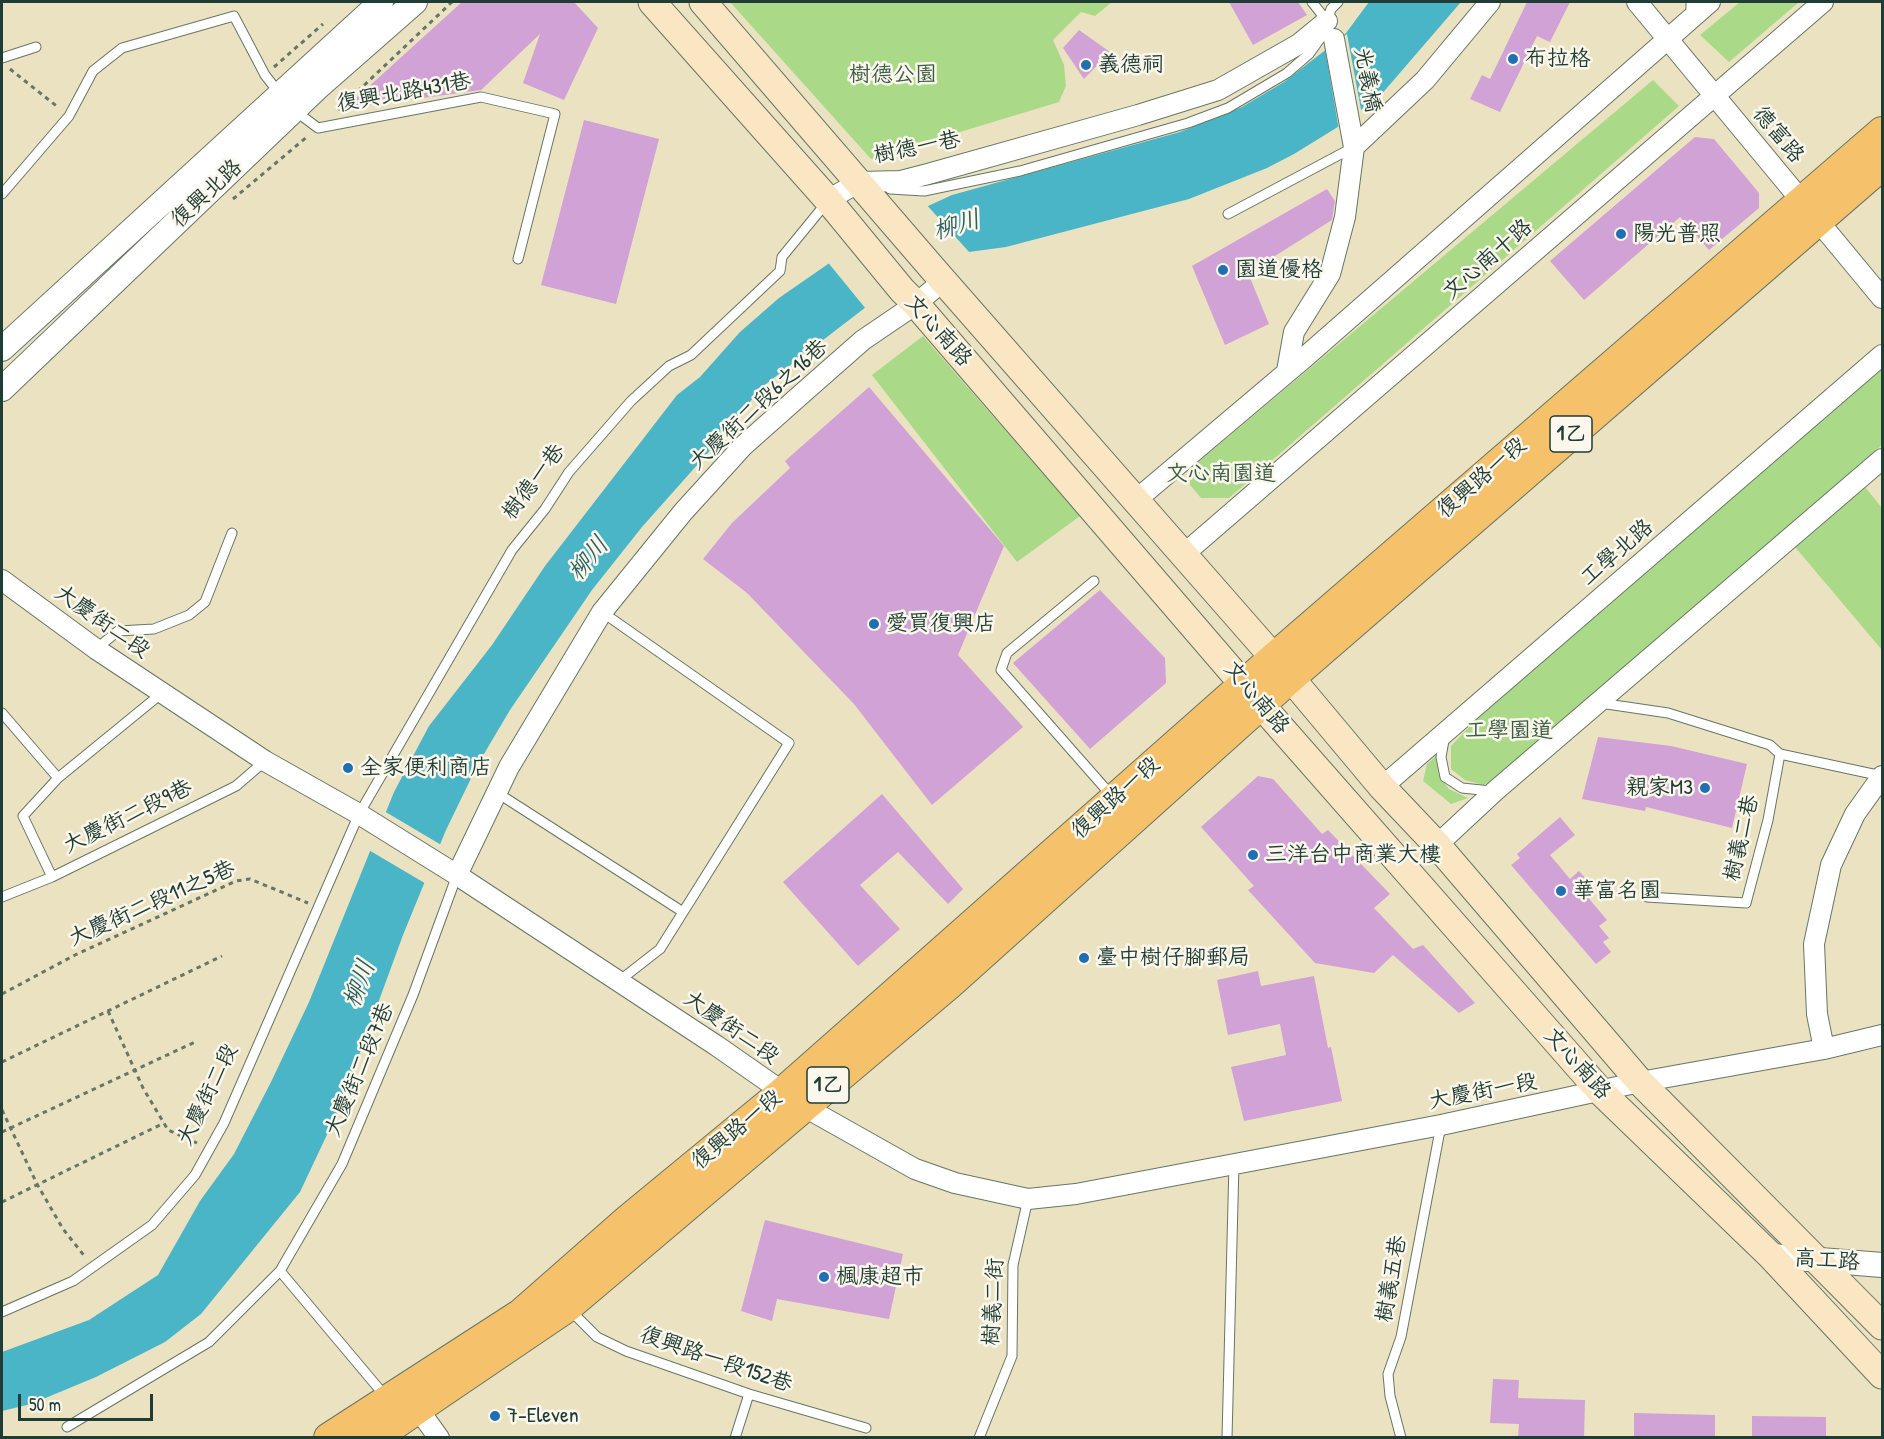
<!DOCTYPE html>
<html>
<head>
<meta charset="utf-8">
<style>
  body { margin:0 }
  #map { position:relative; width:1884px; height:1439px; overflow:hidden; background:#ebe2c1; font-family:"Patrick Hand",sans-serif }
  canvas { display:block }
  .frame { position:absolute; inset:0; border:3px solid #1f3d34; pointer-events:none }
  .scale { position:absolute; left:18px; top:1394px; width:135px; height:27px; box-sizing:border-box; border:3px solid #1f3d34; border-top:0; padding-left:8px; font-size:18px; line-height:21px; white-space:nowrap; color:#1f3d34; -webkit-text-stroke:4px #fbf7ec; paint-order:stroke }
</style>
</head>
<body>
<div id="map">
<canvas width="1884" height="1439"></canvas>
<div class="frame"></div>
<div class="scale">50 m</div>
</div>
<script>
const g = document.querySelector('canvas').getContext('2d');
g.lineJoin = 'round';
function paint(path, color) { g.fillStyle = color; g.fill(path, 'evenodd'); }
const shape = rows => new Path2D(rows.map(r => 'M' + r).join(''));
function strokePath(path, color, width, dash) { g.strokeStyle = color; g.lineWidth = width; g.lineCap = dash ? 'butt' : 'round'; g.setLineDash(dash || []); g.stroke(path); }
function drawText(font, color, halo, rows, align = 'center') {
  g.font = font + ' "Patrick Hand","LXGW WenKai TC",sans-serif'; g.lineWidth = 5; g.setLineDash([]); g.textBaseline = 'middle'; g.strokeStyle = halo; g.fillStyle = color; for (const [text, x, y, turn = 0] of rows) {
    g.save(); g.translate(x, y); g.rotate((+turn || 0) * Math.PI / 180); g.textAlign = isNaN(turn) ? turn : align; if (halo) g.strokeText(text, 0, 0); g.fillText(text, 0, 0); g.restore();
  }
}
paint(shape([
  [730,2,1112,2,1095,16,1081,12,1053,40,1064,65,1066,86,1059,102,871,159],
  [1740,2,1799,2,1729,62,1700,35],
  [1653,80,1679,106,1229,498,1201,498,1190,485,1190,469],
  [923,336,1080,516,1017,562,872,375],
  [1882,368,1882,445,1501,777,1483,785,1465,780,1451,769,1451,746,1477,719],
  [1865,487,1882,508,1882,650,1795,547],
  [1436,756,1439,776,1449,789,1468,798,1451,804,1423,781,1427,764]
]), '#aada88');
paint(shape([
  [1369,2,1461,2,1380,96,1341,125,1294,154,1267,168,1189,199,1006,247,931,257,762,387,714,446,642,527,592,590,510,710,478,764,446,830,403,935,340,1107,300,1192,201,1314,165,1342,96,1377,31,1404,2,1411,2,1352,89,1320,158,1275,200,1201,234,1154,271,1082,309,1002,394,792,429,726,492,645,545,566,677,395,700,377,740,332,779,298,880,228,952,195,1180,132,1242,107,1284,82,1328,48,1346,33]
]), '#4ab5c7');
paint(shape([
  [1347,34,1362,115,1339,130,1325,49],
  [925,203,970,253,932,260,866,309,826,260,879,225],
  [384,811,443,846,428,885,367,849]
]), '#ebe2c1');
paint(shape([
  [462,2,574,2,598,28,564,100,523,83,540,34,481,90,344,109],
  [1229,2,1298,2,1307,15,1253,45],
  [1527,2,1570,2,1550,42,1537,36,1500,112,1470,99,1482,75,1490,79],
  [1079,30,1110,52,1084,79,1063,48],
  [584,120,659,139,616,304,541,285],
  [1695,137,1714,139,1759,193,1759,208,1709,250,1680,217,1584,300,1550,261],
  [1327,189,1335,201,1332,220,1248,273,1269,324,1225,345,1192,266],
  [869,387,1004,546,958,655,1023,727,932,805,854,704,747,593,703,559,732,523,790,468,785,461],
  [1100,590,1165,658,1166,683,1090,749,1013,663],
  [1598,737,1671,746,1747,764,1732,828,1646,807,1645,811,1582,799],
  [1258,776,1273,779,1322,834,1328,830,1390,894,1374,908,1413,949,1423,945,1475,1003,1459,1013,1393,955,1374,973,1315,963,1248,890,1254,886,1201,827],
  [882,794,963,889,948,904,898,852,860,885,900,929,858,966,783,882],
  [1560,817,1575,835,1550,855,1570,879,1579,871,1593,887,1585,894,1607,920,1599,926,1609,938,1603,942,1611,952,1596,964,1511,865,1520,858,1517,854],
  [1258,971,1261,986,1314,976,1328,1048,1331,1047,1342,1101,1244,1121,1231,1067,1286,1055,1280,1024,1228,1035,1217,980],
  [765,1220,903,1254,889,1319,777,1299,772,1321,741,1311],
  [1493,1379,1519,1380,1518,1398,1585,1400,1584,1437,1518,1437,1519,1424,1490,1423],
  [1634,1413,1715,1415,1715,1437,1634,1437],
  [1752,1416,1826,1417,1826,1437,1752,1437]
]), '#d0a2d6');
const service = shape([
  [1312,2,1327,21],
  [1691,2,1691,17],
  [2,58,36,47],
  [294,110,318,128,481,97,555,114,518,259],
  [890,189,924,191,1020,171,1188,123,1228,108,1287,73,1309,54,1322,36,1331,9,1338,2],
  [2,194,69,116,93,71,122,48,234,16,265,75,279,93],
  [1228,214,1352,148],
  [1094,581,1007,653,1001,670,1111,795],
  [602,612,789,743,660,949,619,981],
  [96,649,118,631,154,629,189,615,205,602,232,533],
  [1600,703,1668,713,1770,745,1780,754],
  [2,713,58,778],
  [1445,735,1441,757,1445,777,1462,788,1491,791],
  [496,792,683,912],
  [52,877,23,816,58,778,162,693],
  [2,897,52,877,236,786,265,761],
  [1647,897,1746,903,1768,820,1780,754,1882,776],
  [280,1271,385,1396],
  [569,1309,597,1337,626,1351,749,1394,866,1428],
  [2,1312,73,1281,152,1225,195,1175,224,1123,359,814,512,550,545,509,569,472,631,401,669,366,691,355,780,271,782,257,827,202],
  [67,1427,209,1342,280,1271,342,1164,413,995,457,875],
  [735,1438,749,1394],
  [979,1438,1012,1356,1013,1265,1028,1199],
  [1227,1438,1234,1163],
  [1401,1438,1390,1396,1388,1374,1401,1337,1441,1125]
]);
const minor = shape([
  [1637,2,1882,298],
  [1354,147,1425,80,1490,2],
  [828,200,859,182,901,181,928,174,1138,115,1218,90,1299,44,1327,21],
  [1287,371,1294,332,1330,274,1345,217,1354,147,1334,39],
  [1136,500,1304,358,1710,2],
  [1184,554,1823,2],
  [2,580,96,649,265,761,359,814,457,875,717,1046,803,1106,915,1169,955,1183,1028,1199,1076,1194,1441,1125,1640,1082,1824,1049,1882,1035],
  [1382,787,1882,355],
  [1437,845,1495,791,1882,459],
  [457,875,509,767,602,612,683,512,743,446,805,391,863,340,916,304,944,280],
  [1824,1049,1817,1014,1814,944,1831,865,1855,814,1882,776],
  [408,1406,418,1409,439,1438]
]);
const tertiary = shape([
  [2,349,381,2],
  [2,389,317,88,415,2],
  [1771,1256,1882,1265]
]);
const secondary = shape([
  [652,2,828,200,902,290,916,304,1261,705,1601,1092,1771,1256,1882,1375],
  [703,2,933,269,1274,658,1382,787,1437,845,1640,1082,1882,1326]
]);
const primary = shape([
  [329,1438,521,1314,629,1219,782,1093,1274,658,1882,132],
  [374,1438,567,1307,949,984,1291,677,1882,165]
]);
strokePath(service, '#667765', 11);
strokePath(minor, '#667765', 22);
strokePath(tertiary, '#667765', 26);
strokePath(secondary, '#667765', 29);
strokePath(primary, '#667765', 32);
strokePath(shape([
  [274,67,323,24],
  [10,69,59,108],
  [338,110,452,2],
  [233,199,308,136],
  [2,994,75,955,236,881,250,879,308,903],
  [108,1011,143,1088,168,1130,197,1143],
  [2,1062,222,956],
  [2,1110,37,1184,63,1229,86,1258],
  [2,1132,195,1042],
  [2,1202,164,1123]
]), '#667765', 3, [4.5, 4.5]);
strokePath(service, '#fff', 9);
strokePath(minor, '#fff', 20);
strokePath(tertiary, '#fff', 24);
strokePath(secondary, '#fbe6c4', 27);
strokePath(primary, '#f5c16b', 30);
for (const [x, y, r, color] of [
  [1513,59,6,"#1f6fb2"],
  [1086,65,6,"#1f6fb2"],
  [1621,234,6,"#1f6fb2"],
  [1223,270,6,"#1f6fb2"],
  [874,624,6,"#1f6fb2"],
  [348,768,6,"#1f6fb2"],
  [1705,788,6,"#1f6fb2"],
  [1253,855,6,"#1f6fb2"],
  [1561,891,6,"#1f6fb2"],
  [1084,958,6,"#1f6fb2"],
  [824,1277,6,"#1f6fb2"],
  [495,1416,6,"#1f6fb2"]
]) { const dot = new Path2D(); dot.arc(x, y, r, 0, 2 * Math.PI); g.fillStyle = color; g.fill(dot); strokePath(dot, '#fbf7ec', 2); }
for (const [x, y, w] of [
  [1571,434,42],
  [828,1085,42]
]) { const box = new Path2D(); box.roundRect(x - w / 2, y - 18, w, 36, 4.5); g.fillStyle = '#fbf7ec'; g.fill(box); strokePath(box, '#1f3d34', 1.5); }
drawText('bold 21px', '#1f3d34', null, [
  ["1乙",1571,434],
  ["1乙",828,1085]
]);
drawText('22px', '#1f3d34', '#fbf7ec', [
  ["布拉格",1525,59],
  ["義德祠",1098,65],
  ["陽光普照",1633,234],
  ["園道優格",1235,270],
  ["愛買復興店",886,624],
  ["全家便利商店",360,768],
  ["親家M3",1693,788,"right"],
  ["三洋台中商業大樓",1265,855],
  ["華富名園",1573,891],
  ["臺中樹仔腳郵局",1096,958],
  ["楓康超市",836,1277],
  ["7-Eleven",507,1416]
], 'left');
drawText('22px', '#3b5c45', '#fbf7ec', [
  ["樹德公園",893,75],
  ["文心南園道",1221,474],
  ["工學園道",1509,731]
]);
drawText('22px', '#1f3d34', '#fbf7ec', [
  ["光義橋",1367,80,79],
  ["復興北路431巷",404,93,-10],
  ["德富路",1778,135,50],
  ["樹德一巷",917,148,-11],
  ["復興北路",207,194,-43],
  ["文心南十路",1488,260,-41],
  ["文心南路",938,331,48],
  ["大慶街二段6之16巷",759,405,-43],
  ["復興路一段",1482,478,-41],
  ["樹德一巷",534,482,-53],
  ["工學北路",1617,553,-41],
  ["大慶街二段",102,622,35],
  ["文心南路",1256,698,50],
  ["復興路一段",1116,798,-42],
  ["大慶街二段9巷",128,817,-26],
  ["樹義二巷",1742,838,-77],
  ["大慶街二段11之5巷",152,904,-24],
  ["大慶街二段",731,1028,35],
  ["文心南路",1577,1064,48],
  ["大慶街二段7巷",360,1070,-67],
  ["大慶街一段",1483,1092,-11],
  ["大慶街二段",208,1095,-64],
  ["復興路一段",737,1130,-40],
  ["高工路",1827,1261,4],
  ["樹義五巷",1392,1279,-80],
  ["樹義二街",994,1302,-87],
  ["復興路一段152巷",716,1360,19]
]);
drawText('italic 24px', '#2c6160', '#fbf7ec', [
  ["柳川",957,226,-16],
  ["柳川",589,559,-50],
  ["柳川",360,984,-69]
]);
</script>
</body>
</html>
